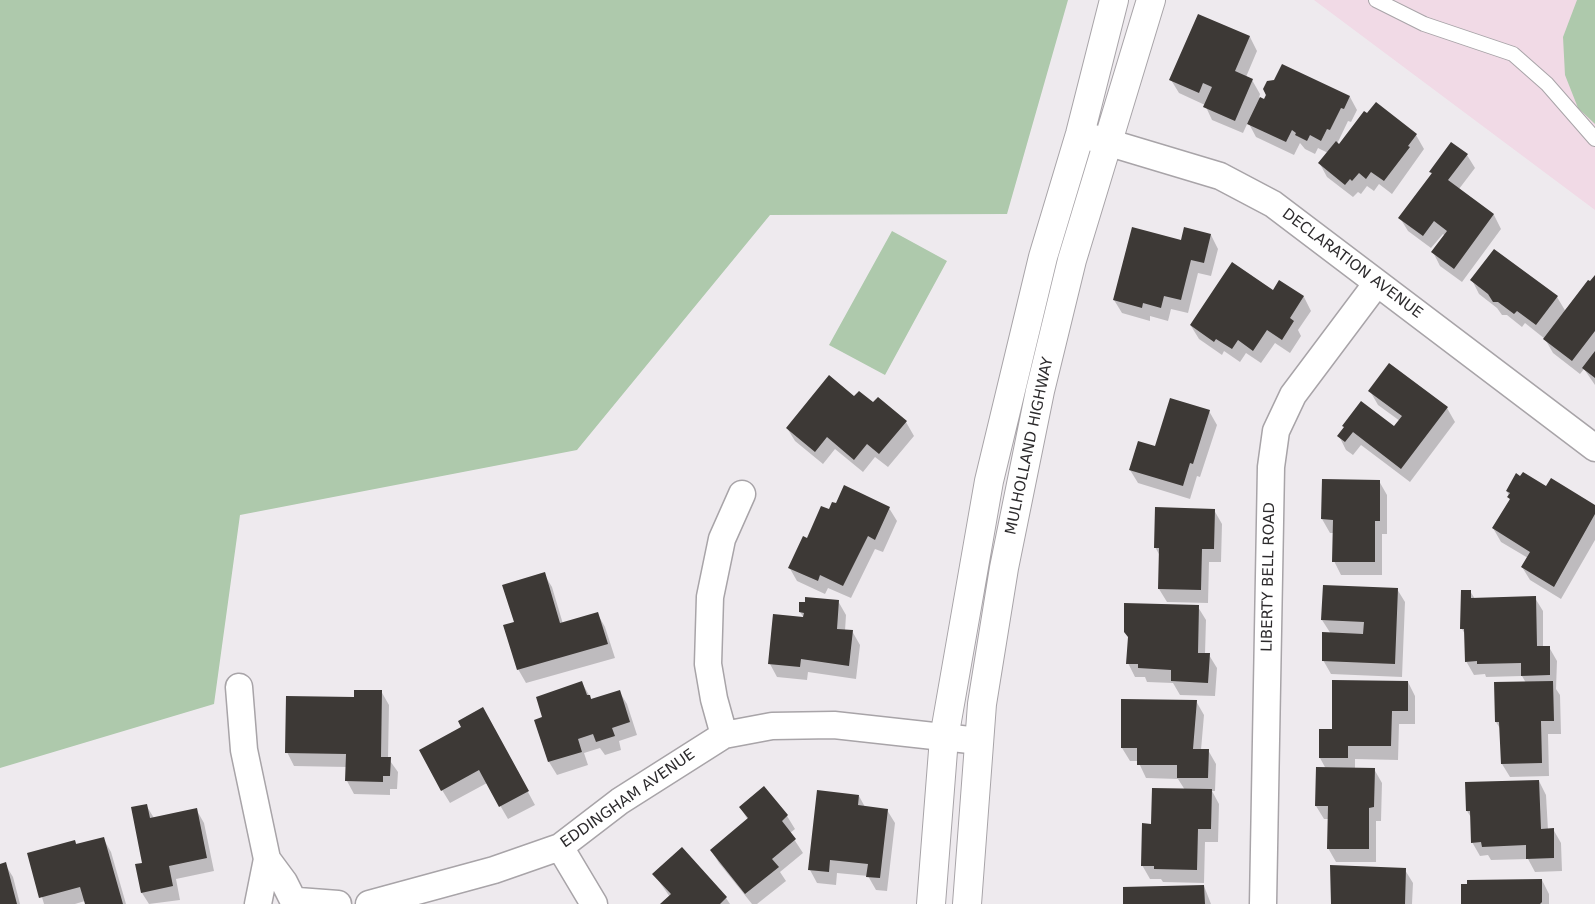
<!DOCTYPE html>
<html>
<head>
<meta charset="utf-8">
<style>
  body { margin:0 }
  canvas { display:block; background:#eeeaee }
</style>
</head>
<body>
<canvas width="1595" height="904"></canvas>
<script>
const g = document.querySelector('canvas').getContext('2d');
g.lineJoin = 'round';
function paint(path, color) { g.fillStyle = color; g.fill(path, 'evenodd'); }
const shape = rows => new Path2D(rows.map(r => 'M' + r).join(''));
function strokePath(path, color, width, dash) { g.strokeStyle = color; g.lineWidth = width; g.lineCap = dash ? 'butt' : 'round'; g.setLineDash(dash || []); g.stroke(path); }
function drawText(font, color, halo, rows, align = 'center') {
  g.font = font + ' "DejaVu Sans",sans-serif'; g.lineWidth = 5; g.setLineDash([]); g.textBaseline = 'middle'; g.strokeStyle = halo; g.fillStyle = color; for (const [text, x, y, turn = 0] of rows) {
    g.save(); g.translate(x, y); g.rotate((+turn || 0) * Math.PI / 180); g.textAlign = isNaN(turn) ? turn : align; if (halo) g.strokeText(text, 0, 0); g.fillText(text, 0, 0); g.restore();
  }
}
paint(shape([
  [1314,0,1595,0,1595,210]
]), '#f1dae6');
paint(shape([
  [0,0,1068,0,1007,214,770,215,577,450,240,515,214,704,0,768],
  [1577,0,1595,0,1595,124,1578,108,1565,75,1563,37],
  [892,231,947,261,885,375,829,345]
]), '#aec9ac');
paint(shape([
  [1199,15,1250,37,1257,51,1246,77,1252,80,1260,94,1259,98,1266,100,1265,89,1350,97,1357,110,1351,122,1348,121,1337,144,1339,145,1376,104,1416,135,1424,149,1392,194,1379,184,1374,191,1367,186,1361,194,1358,192,1353,197,1327,177,1320,164,1328,153,1318,148,1315,154,1305,149,1300,143,1294,155,1256,137,1248,122,1243,133,1212,120,1205,105,1179,93,1171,80],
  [1467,155,1475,168,1459,189,1494,215,1501,229,1462,282,1440,266,1433,252,1445,236,1443,234,1431,248,1408,231,1400,218,1432,175,1431,172],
  [1211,235,1218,249,1211,276,1198,273,1188,313,1171,309,1168,321,1150,316,1150,321,1122,313,1114,300,1181,241],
  [1595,277,1595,385,1584,369,1580,374,1553,353,1545,339,1525,323,1522,327,1507,315,1502,315,1497,308,1479,294,1472,280,1557,297,1566,312],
  [1280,281,1304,297,1311,311,1298,330,1301,336,1290,353,1275,343,1261,363,1246,353,1240,362,1224,351,1222,355,1199,339,1191,326,1273,291],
  [1390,365,1447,408,1455,422,1410,482,1361,445,1353,455,1346,450,1339,436,1345,428,1394,428,1400,421,1378,405,1370,391],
  [855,398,873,404,878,399,906,422,914,436,888,467,875,457,863,472,835,449,823,464,795,441,787,428],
  [1209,411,1217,425,1200,477,1197,476,1190,499,1138,483,1130,470,1156,448],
  [1379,481,1387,495,1387,534,1382,534,1382,575,1341,575,1334,561,1334,533,1330,533,1322,519],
  [1507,491,1595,506,1595,540,1561,599,1530,580,1522,567,1528,558,1501,542,1493,528,1510,500],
  [889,508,897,521,883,552,875,549,851,598,828,588,825,594,797,581,789,567,829,511],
  [1214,510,1222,524,1221,562,1209,562,1208,603,1167,602,1159,589,1160,556,1155,547],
  [544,574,552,587,563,624,597,613,605,627,615,658,526,683,518,669,515,623],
  [1397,589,1405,602,1402,677,1331,674,1323,660,1331,634,1322,620],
  [1470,591,1475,599,1535,598,1543,611,1543,647,1549,647,1557,661,1556,689,1560,695,1561,734,1548,734,1549,776,1510,777,1502,764,1501,730,1496,722,1526,683,1522,676,1486,677,1485,674,1474,675,1466,661,1466,636,1462,629],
  [838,601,846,615,845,631,852,631,860,645,856,679,808,672,807,680,777,677,770,664,804,618,800,612],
  [1198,607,1206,620,1205,654,1209,655,1217,668,1215,696,1180,695,1173,683,1147,682,1145,677,1135,677,1128,663,1129,638],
  [1408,682,1415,696,1415,724,1399,724,1398,760,1355,759,1355,769,1374,769,1382,783,1381,821,1376,821,1376,862,1336,862,1328,848,1329,819,1324,819,1316,806,1326,769,1320,758,1333,730],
  [582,683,592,700,619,691,627,704,637,735,619,741,621,750,605,755,600,748,584,753,588,765,557,775,549,762,536,721,543,718],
  [381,691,389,705,388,758,398,772,397,789,390,789,390,795,354,794,347,781,347,767,294,766,287,752,355,698],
  [1196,701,1204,715,1201,750,1208,750,1216,764,1215,791,1212,791,1219,804,1218,842,1205,842,1204,883,1163,882,1161,879,1150,879,1142,865,1152,825,1185,790,1178,779,1146,778,1138,761,1130,761,1122,748],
  [490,722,535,805,508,819,487,783,450,803,442,790],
  [1539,781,1546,795,1548,830,1553,829,1561,843,1562,871,1535,872,1528,859,1491,860,1488,855,1480,856,1472,842,1472,819,1467,811],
  [764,788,787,816,795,829,790,833,803,853,780,872,786,881,757,904,752,904,719,863,711,850,748,820,740,807],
  [859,796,865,807,887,810,895,823,887,891,876,890,868,876,837,873,836,885,817,883,810,870],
  [146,805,154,818,196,809,204,823,214,871,176,879,180,900,149,904,142,893],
  [103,838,111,852,126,904,86,904,85,901,75,904,44,904,29,854,75,841,77,845],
  [682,848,726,898,730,904,662,904,670,897,654,874],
  [5,864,13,877,20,904,0,904,0,865],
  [1405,870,1413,883,1412,904,1332,904],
  [1542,880,1549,894,1549,904,1462,904],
  [1204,886,1211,904,1124,904]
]), '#0003');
paint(shape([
  [1198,14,1250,36,1235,71,1253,79,1235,121,1203,107,1212,87,1203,83,1199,93,1169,80],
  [1282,64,1350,96,1344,109,1341,108,1330,130,1327,129,1321,141,1310,135,1307,141,1295,135,1296,133,1292,130,1286,142,1247,124,1260,97,1264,99,1266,95,1263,89,1267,81,1274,80],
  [1376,102,1417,134,1408,146,1410,147,1384,181,1371,172,1366,179,1359,173,1352,181,1350,179,1345,185,1318,163,1336,141,1339,144,1364,111,1367,113],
  [1451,142,1468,154,1448,180,1494,214,1454,269,1431,252,1447,231,1434,221,1423,236,1398,218,1432,173,1429,172],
  [1132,227,1181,240,1184,227,1211,234,1204,263,1191,260,1181,300,1164,296,1161,308,1143,303,1142,308,1113,300],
  [1494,249,1558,296,1536,325,1517,311,1514,314,1498,302,1493,302,1488,294,1470,280],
  [1232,262,1273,290,1279,280,1304,296,1290,318,1294,321,1282,340,1267,330,1253,351,1238,340,1232,349,1216,339,1214,342,1190,325],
  [1595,275,1595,331,1572,361,1543,339,1588,280,1590,281],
  [1595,351,1595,378,1582,368],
  [1389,363,1448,407,1401,469,1353,432,1345,442,1337,436,1344,427,1342,426,1361,401,1394,426,1402,416,1368,391],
  [829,375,854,396,859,391,873,402,878,397,907,421,879,454,867,444,854,460,827,437,815,452,786,428],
  [1170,398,1210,410,1193,464,1190,463,1183,486,1129,470,1138,441,1155,446],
  [1523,472,1546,486,1551,478,1595,505,1595,514,1554,587,1521,567,1530,552,1492,528,1510,499,1507,497,1510,493,1506,491,1516,473,1520,476],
  [1322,479,1380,480,1380,521,1375,521,1375,562,1332,562,1333,520,1321,519],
  [844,485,890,507,875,540,868,536,843,586,820,575,818,581,788,568,803,536,807,538,821,506,829,509,832,502,836,503],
  [1155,507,1215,509,1214,549,1202,549,1201,590,1158,589,1159,548,1154,548],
  [545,572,560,623,598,612,608,644,517,670,503,625,514,622,502,585],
  [1323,585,1398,588,1395,664,1322,661,1322,632,1363,634,1364,622,1321,620],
  [1461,590,1471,590,1471,598,1536,596,1537,646,1550,646,1550,675,1521,676,1521,663,1477,664,1477,661,1465,662,1464,629,1460,629],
  [805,597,839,600,837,629,853,630,849,666,801,659,800,667,768,664,773,614,803,617,804,613,799,612,799,602,805,602],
  [1124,603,1199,605,1198,653,1210,653,1208,683,1171,681,1171,670,1138,668,1138,664,1126,664,1128,637,1124,632],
  [1332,680,1408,681,1408,711,1392,711,1391,746,1348,746,1348,758,1319,758,1319,729,1332,729],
  [582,681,587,695,590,695,591,699,620,690,630,722,612,728,615,736,596,742,593,734,578,739,582,752,548,762,534,720,542,717,536,697],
  [1553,681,1554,721,1541,721,1542,763,1501,764,1499,722,1495,722,1494,682],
  [354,690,382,690,381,757,391,757,390,776,383,776,383,782,345,781,346,754,285,753,286,696,354,697],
  [1121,699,1197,700,1193,749,1209,749,1208,778,1177,778,1177,765,1137,765,1137,748,1121,748],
  [483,707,529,791,499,807,479,770,441,791,419,750,461,727,458,721],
  [1316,767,1375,768,1374,807,1369,808,1369,849,1327,849,1328,806,1315,806],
  [1539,780,1541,829,1554,828,1554,858,1526,859,1526,845,1482,847,1481,842,1471,843,1470,811,1466,811,1465,782],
  [764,786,788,815,782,821,796,839,772,859,779,867,745,894,710,850,748,818,739,807],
  [1152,788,1212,789,1211,829,1198,829,1197,870,1154,869,1154,866,1141,866,1142,823,1151,824],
  [817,790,859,795,858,805,888,809,880,878,866,877,868,864,830,860,829,872,808,870],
  [147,804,150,818,197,808,207,858,169,866,173,886,141,893,135,864,142,863,131,807],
  [104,837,123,904,85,904,80,887,39,898,27,853,75,840,76,844],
  [682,847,727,897,720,904,660,904,671,894,652,874],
  [6,862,17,904,0,904,0,864],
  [1330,865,1406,868,1405,904,1331,904],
  [1542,879,1542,902,1540,904,1461,904,1461,884,1467,884,1467,880],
  [1204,885,1205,904,1123,904,1123,887]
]), '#3d3936');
const service = shape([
  [1376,0,1424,24,1513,54,1547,84,1595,139]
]);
const minor = shape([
  [1080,134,1220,176,1273,204,1595,448],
  [239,687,244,750,267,859,284,882,292,898],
  [724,735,714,699,708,664,710,597,722,539,742,494],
  [560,847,594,904],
  [298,901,338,904],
  [258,904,267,859],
  [369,904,494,870,560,847,620,801,724,735,772,726,834,725,979,741],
  [1263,904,1271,467,1276,431,1293,395,1377,283]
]);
const secondary = shape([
  [931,904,944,738,989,481,1043,257,1080,134,1114,0],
  [967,904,982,704,1004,568,1040,391,1072,260,1151,0]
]);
strokePath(service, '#a8a4a8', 16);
strokePath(minor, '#a8a4a8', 29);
strokePath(secondary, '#a8a4a8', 30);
strokePath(service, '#fff', 14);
strokePath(minor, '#fff', 26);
strokePath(secondary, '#fff', 28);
drawText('15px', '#2d2b2d', '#fff', [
  ["DECLARATION AVENUE",1352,264,37],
  ["MULHOLLAND HIGHWAY",1030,446,-78],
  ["LIBERTY BELL ROAD",1269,577,-89],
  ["EDDINGHAM AVENUE",628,799,-35]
]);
</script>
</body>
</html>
